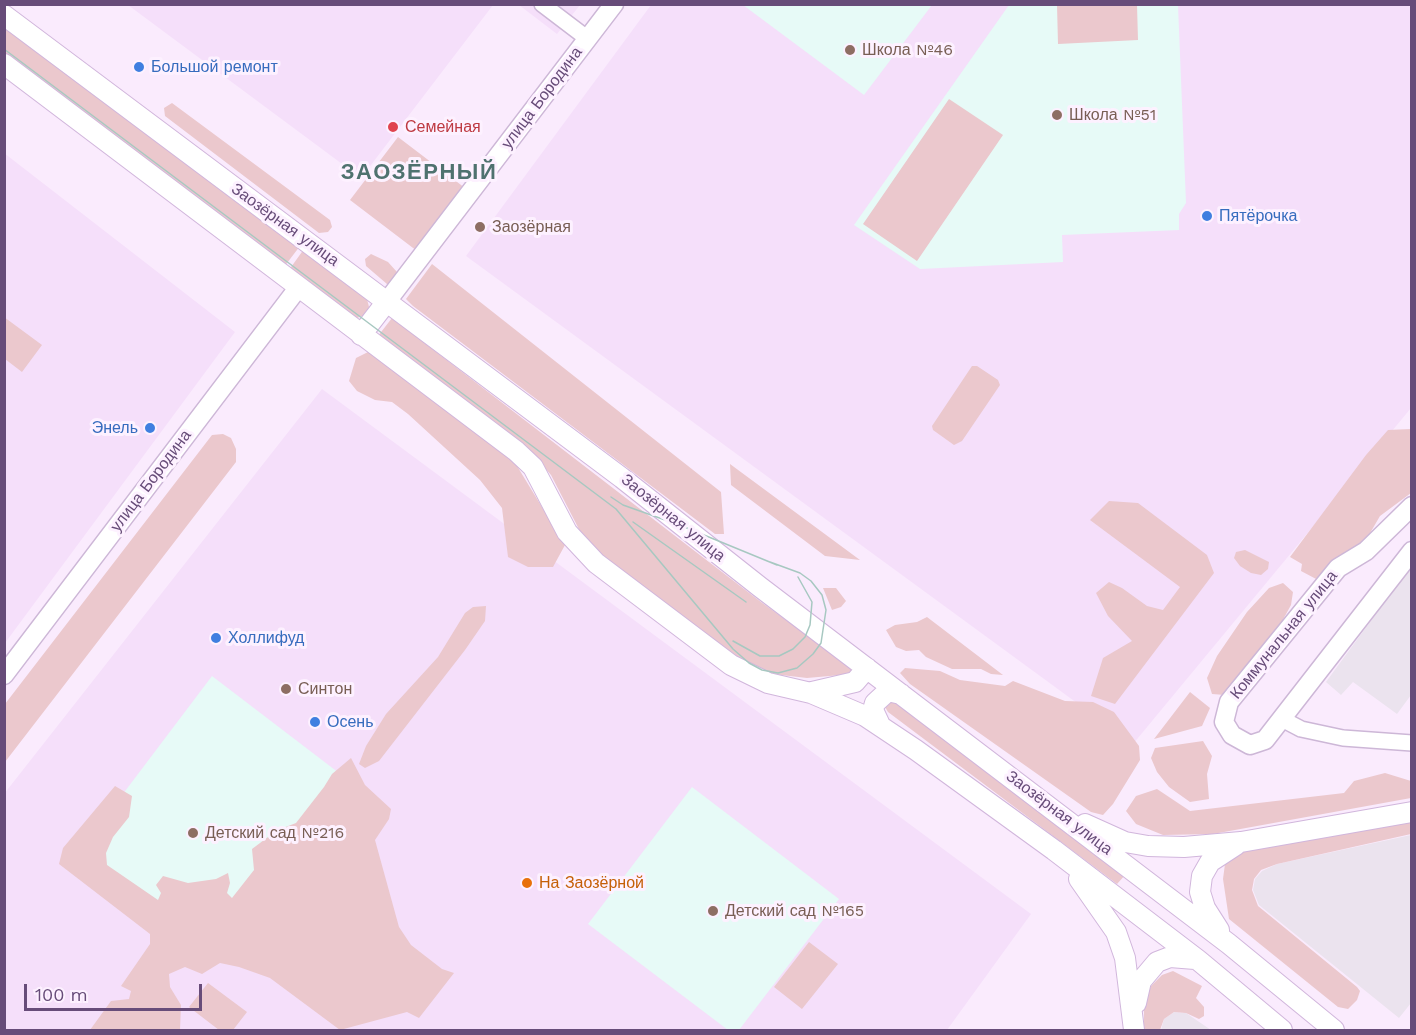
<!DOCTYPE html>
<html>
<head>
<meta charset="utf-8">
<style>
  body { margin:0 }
  #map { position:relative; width:1416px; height:1035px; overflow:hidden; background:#faebfd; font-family:"Work Sans",sans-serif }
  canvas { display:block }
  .frame { position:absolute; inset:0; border:6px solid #674c79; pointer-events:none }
  .scale { position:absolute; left:24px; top:984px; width:178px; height:27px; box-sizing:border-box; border:3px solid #674c79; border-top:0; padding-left:8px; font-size:18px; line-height:21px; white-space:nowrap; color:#674c79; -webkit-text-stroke:4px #fdf1ff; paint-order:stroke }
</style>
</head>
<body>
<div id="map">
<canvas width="1416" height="1035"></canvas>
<div class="frame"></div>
<div class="scale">100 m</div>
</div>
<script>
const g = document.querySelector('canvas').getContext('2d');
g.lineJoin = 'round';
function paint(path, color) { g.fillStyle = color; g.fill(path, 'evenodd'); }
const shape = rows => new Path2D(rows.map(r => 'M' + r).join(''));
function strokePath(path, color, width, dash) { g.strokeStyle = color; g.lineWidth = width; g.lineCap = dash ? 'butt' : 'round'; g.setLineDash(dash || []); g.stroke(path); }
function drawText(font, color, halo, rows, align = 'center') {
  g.font = font + ' "Work Sans",sans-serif'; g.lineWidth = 6; g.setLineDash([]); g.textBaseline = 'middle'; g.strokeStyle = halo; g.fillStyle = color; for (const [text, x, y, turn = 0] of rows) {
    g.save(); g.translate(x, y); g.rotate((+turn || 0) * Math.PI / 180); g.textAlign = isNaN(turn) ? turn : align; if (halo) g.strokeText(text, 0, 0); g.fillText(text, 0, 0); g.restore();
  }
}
paint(shape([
  [128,5,493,5,361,178],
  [519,5,580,5,557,34],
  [651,5,1411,5,1411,408,1133,744,466,256],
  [4,153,235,332,5,643,4,643],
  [322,389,1031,914,947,1030,5,1030,4,794]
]), '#f5dffa');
paint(shape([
  [1411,566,1411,695,1397,714,1353,682,1341,695,1326,682],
  [1411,835,1411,1003,1399,1018,1259,905,1253,890,1255,879,1262,871,1277,864],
  [1174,1012,1186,1013,1211,1030,1161,1030,1164,1019]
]), '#ebe3ee');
paint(shape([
  [743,5,932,5,864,95],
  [1009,5,1178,5,1186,203,1179,214,1179,230,1062,235,1063,262,920,269,854,225],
  [212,676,339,773,197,960,70,864],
  [692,787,839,899,739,1030,728,1030,588,924]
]), '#e7faf7');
paint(shape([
  [1057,5,1137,5,1138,40,1058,44],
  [4,25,300,246,284,267,5,57],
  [949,99,1003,135,917,261,863,224],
  [172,103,330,220,332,227,328,232,319,233,165,116,164,108],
  [398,137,465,188,417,251,350,200],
  [304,249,367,299,369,307,365,315,357,318,289,270],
  [371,254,388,262,397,272,393,284,387,284,366,266,365,259],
  [432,264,721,492,724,534,715,534,413,306,406,299],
  [4,317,42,345,22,372,5,359],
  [392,318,761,602,855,670,852,674,807,678,764,673,751,668,608,562,583,537,551,475,535,457,378,336],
  [368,352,514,461,565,545,553,567,528,567,508,557,502,508,480,480,408,414,392,402,375,400,357,391,349,381,356,358],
  [972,366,977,366,998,380,1000,385,962,441,954,445,933,430,932,426],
  [1411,429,1411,493,1380,516,1366,540,1318,580,1301,571,1302,564,1290,557,1366,455,1388,430],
  [223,434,231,438,236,449,236,462,5,762,5,704,212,435],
  [730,464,860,560,825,556,731,485],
  [1109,501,1138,503,1207,555,1214,573,1115,704,1091,696,1103,658,1132,641,1108,616,1096,593,1109,582,1122,588,1147,606,1163,610,1180,587,1090,520],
  [1245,550,1269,562,1268,569,1261,575,1251,573,1240,566,1234,558,1236,552],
  [1283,583,1293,592,1291,605,1280,625,1225,695,1212,694,1207,678,1217,656,1247,612,1269,588],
  [823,588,836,588,846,601,841,607,832,610],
  [486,606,485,621,465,650,379,761,365,768,359,764,366,746,386,714,438,657,465,613,473,607],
  [927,617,1003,675,991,674,981,669,952,669,926,657,919,650,906,651,896,647,886,630,895,625,917,622],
  [905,668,940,671,960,680,1005,686,1013,681,1065,701,1093,702,1114,712,1139,746,1140,760,1113,804,1103,815,1091,812,910,684,900,673],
  [1190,692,1210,708,1202,726,1154,739],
  [890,698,1126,874,1117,884,888,712,885,707],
  [1203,741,1212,756,1207,774,1209,799,1190,802,1169,787,1157,772,1151,758,1155,748],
  [351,758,365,785,391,809,389,819,375,840,399,927,411,945,442,969,454,973,419,1018,407,1012,340,1030,270,978,239,967,220,963,202,974,185,967,169,974,170,987,181,1005,180,1030,90,1030,111,1001,129,999,131,991,121,986,150,944,150,934,59,864,63,848,115,786,132,796,129,817,113,837,106,853,107,865,158,900,161,893,156,885,163,876,188,883,216,879,228,873,230,883,227,893,232,898,254,870,252,849,268,837,273,841,283,828,296,823,324,787,332,774],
  [1385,773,1411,781,1411,798,1213,834,1163,835,1136,824,1126,811,1136,796,1157,789,1190,811,1344,793,1354,781],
  [1411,820,1411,834,1277,864,1261,870,1254,879,1252,890,1258,906,1357,987,1360,991,1357,1000,1348,1009,1338,1007,1229,919,1223,879,1225,864,1244,850],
  [809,942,838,964,802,1009,774,987],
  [1173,971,1202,986,1196,998,1204,1007,1204,1016,1199,1019,1186,1013,1174,1012,1164,1019,1160,1030,1144,1030,1144,1004,1151,986,1162,975],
  [208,983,247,1012,233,1030,219,1030,189,1007]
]), '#ebc8cd');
const minor = shape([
  [542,4,588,39],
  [1282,719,1301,729,1343,738,1412,743]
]);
const tertiary = shape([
  [388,300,614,4],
  [1412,506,1366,551,1338,568,1229,702,1224,722,1232,735,1250,745,1265,740,1412,551],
  [4,675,298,288]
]);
const secondary = shape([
  [4,15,622,478,760,587,1229,944,1334,1030],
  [4,64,516,451,533,467,567,532,596,563,731,665,768,683,811,693,865,716,916,750,1054,850,1198,960,1282,1030],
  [361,335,388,300],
  [812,692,855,682,867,668],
  [880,725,873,710,875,703,888,691,901,694],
  [1085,824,1125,842,1148,846,1184,847,1241,842,1412,812],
  [1079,879,1116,932,1125,958,1134,1030],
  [1219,930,1205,908,1200,892,1202,876,1210,862,1236,845],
  [1136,1003,1141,981,1157,962,1170,957,1195,959]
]);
strokePath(minor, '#cdb7d7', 18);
strokePath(tertiary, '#cdb7d7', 21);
strokePath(secondary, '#d1b6dc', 22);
strokePath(minor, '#fff', 15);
strokePath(tertiary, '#fff', 18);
strokePath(secondary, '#fff', 20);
strokePath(shape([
  [4,49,616,509,733,649,749,663,762,670,778,673,797,668,813,654,821,643,826,610,822,595,811,581,800,573,770,562],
  [611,497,623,505,682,526,777,565],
  [633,522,746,602],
  [733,641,760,656,779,656,793,649,805,637,810,625,812,602,798,577]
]), '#a7c8c1', 1.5);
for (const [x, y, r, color] of [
  [850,50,6,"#8d6e63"],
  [139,67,6,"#3f7fe0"],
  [1057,115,6,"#8d6e63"],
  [393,127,6,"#e0444e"],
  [1207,216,6,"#3f7fe0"],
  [480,227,6,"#8d6e63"],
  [150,428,6,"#3f7fe0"],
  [216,638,6,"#3f7fe0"],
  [286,689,6,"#8d6e63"],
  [315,722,6,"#3f7fe0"],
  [193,833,6,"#8d6e63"],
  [527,883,6,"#e8710a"],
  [713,911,6,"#8d6e63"]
]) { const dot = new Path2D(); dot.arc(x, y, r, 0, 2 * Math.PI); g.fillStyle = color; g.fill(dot); strokePath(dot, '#fdf1ff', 2); }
drawText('16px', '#785e54', '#fdf1ff', [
  ["Школа №46",862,50],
  ["Школа №51",1069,115],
  ["Заозёрная",492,227],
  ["Синтон",298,689],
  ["Детский сад №216",205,833],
  ["Детский сад №165",725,911]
], 'left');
drawText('16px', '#366cbe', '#fdf1ff', [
  ["Большой ремонт",151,67],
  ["Пятёрочка",1219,216],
  ["Энель",138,428,"right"],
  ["Холлифуд",228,638],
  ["Осень",327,722]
], 'left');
drawText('16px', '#674c79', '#fdf1ff', [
  ["улица Бородина",542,98,-53],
  ["Заозёрная улица",285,225,36],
  ["улица Бородина",151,481,-53],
  ["Заозёрная улица",673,518,39],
  ["Коммунальная улица",1284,635,-51],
  ["Заозёрная улица",1059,813,37]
]);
drawText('16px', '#be3a42', '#fdf1ff', [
  ["Семейная",405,127]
], 'left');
drawText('16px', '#c56008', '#fdf1ff', [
  ["На Заозёрной",539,883]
], 'left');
g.letterSpacing = '1.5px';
drawText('bold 22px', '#4f726f', '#fdf1ff', [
  ["ЗАОЗЁРНЫЙ",419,173]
]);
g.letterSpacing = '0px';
</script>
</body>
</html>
